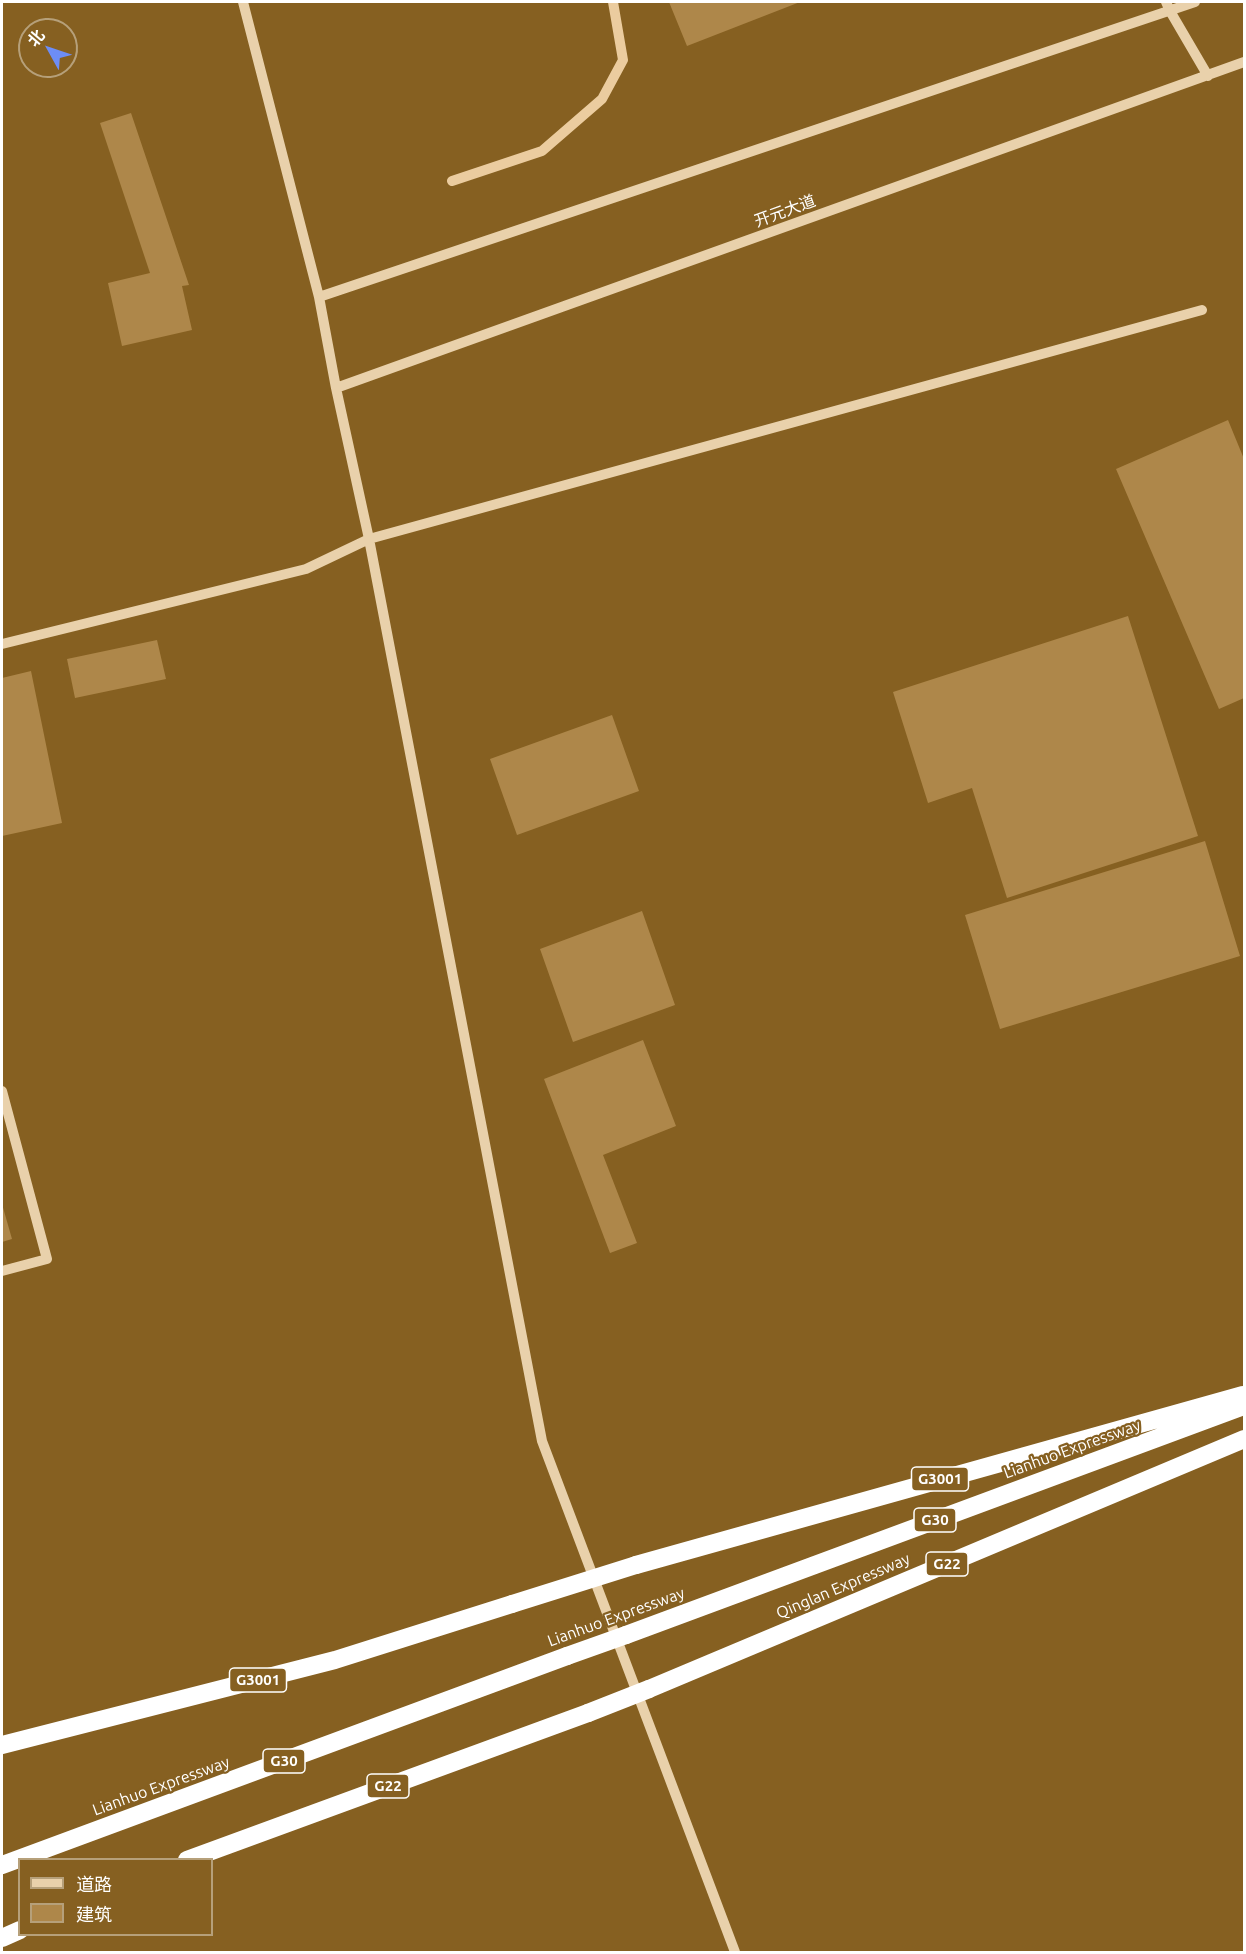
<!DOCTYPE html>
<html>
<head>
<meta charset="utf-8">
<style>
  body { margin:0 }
  #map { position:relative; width:1246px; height:1954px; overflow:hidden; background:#866021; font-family:Ubuntu,"Noto Sans SC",sans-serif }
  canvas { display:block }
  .frame { position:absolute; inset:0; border:3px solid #fff; pointer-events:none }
  .legend { position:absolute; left:18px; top:1858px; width:195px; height:78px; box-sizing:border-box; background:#866021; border:2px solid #b6a07a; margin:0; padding:8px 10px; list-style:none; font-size:18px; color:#fff }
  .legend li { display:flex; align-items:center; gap:12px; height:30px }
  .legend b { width:30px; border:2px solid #b6a07a }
  .north { position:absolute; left:18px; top:18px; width:60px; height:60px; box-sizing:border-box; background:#866021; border:2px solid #b6a07a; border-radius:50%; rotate:310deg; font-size:16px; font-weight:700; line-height:24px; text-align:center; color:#fff }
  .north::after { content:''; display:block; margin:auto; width:21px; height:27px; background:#6d8df6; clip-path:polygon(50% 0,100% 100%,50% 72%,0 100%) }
</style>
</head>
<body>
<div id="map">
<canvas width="1246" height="1954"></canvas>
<div class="frame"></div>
<ul class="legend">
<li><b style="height:8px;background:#e9d1ab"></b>道路</li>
<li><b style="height:16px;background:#ae874a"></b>建筑</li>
</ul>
<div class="north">北</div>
</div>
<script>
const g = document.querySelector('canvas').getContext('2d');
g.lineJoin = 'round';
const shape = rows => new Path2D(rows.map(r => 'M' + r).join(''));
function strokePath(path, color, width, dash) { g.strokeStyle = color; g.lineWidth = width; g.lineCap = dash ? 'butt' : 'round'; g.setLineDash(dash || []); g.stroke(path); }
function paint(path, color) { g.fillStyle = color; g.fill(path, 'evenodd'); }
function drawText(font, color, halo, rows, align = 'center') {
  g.font = font + ' Ubuntu,"Noto Sans SC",sans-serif'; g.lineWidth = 4.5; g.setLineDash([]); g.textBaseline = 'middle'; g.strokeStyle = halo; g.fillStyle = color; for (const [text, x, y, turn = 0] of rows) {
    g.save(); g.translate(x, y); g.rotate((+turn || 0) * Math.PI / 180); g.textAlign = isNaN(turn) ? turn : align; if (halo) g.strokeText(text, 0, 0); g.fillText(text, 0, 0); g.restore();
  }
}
strokePath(shape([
  [452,181,542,151,602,99,623,60,613,2]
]), '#ebcc9f', 10);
paint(shape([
  [669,2,800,2,687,46],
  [131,113,189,285,182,286,192,330,122,346,108,283,150,273,100,123],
  [1228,420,1244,459,1244,698,1219,709,1116,469],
  [1128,616,1198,836,1007,898,972,788,928,803,893,692],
  [157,640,166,679,75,698,67,659],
  [31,671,62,823,2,836,2,678],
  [612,715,639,791,517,835,490,759],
  [1205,841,1240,956,1000,1029,965,915],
  [642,911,675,1005,573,1042,540,949],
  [643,1040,676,1126,603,1155,637,1243,610,1253,544,1079],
  [2,1204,12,1239,2,1242]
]), '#ae874a');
strokePath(shape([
  [243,2,319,297,336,388,369,539,542,1441,735,1952],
  [1166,2,1170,11,1208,76],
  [319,297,1195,2],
  [336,388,1244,62],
  [2,644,306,569,369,539,1202,310],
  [2,1091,47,1259,2,1271]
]), '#e9d1ab', 10);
strokePath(shape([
  [636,1565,1243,1395],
  [626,1635,1244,1406],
  [649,1689,1244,1439],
  [2,1745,335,1660,512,1604],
  [187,1860,588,1713],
  [2,1865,567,1656],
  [2,1938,20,1930]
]), '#fff', 18);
strokePath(shape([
  [512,1604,636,1565],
  [567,1656,626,1635],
  [588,1713,649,1689]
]), '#fff', 18);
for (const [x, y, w] of [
  [940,1479,57],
  [935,1520,42],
  [947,1564,42],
  [258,1680,57],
  [284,1761,42],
  [388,1786,42]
]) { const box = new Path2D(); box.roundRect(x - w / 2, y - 12, w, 24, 4.5); g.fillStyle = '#866021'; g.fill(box); strokePath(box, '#fff', 1.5); }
drawText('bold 15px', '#fff', null, [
  ["G3001",940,1479],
  ["G30",935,1520],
  ["G22",947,1564],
  ["G3001",258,1680],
  ["G30",284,1761],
  ["G22",388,1786]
]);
drawText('16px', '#fff', '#866021', [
  ["开元大道",785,211,-20],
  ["Lianhuo Expressway",1072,1449,-20],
  ["Qinglan Expressway",843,1586,-23],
  ["Lianhuo Expressway",616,1617,-20],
  ["Lianhuo Expressway",161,1786,-20]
]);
</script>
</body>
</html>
